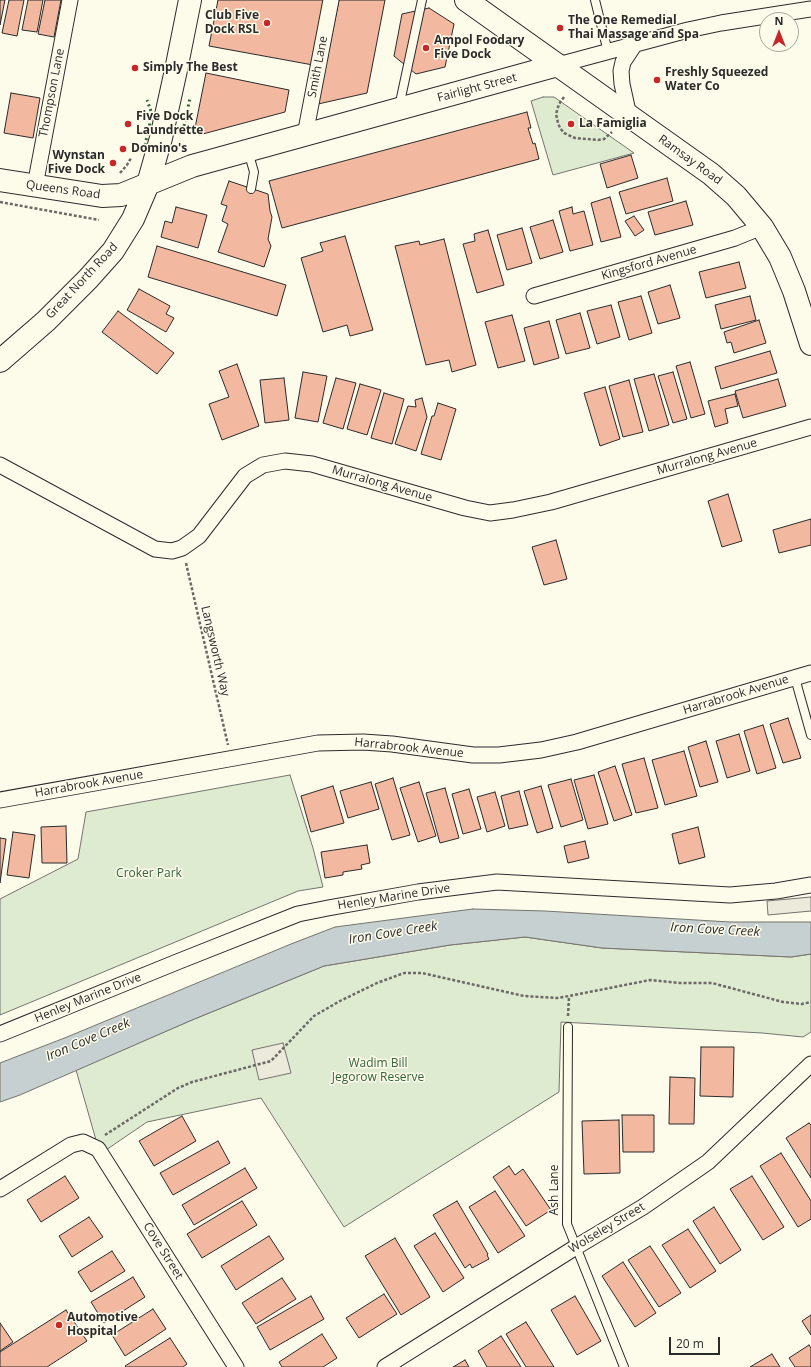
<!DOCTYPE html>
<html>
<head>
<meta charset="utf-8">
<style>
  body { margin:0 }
  #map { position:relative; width:811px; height:1367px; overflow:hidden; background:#fdfbea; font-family:"Open Sans",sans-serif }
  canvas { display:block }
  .north { position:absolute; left:759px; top:12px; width:40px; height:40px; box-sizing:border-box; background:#fdfbea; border:1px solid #a9a89e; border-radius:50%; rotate:0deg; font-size:11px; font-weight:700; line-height:16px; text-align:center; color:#2b2b2b }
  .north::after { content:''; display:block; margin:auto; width:14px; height:18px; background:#c62828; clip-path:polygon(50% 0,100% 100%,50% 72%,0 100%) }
  .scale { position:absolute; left:669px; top:1337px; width:51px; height:18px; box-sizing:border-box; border:2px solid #2b2b2b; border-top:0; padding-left:5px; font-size:12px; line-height:14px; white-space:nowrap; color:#2b2b2b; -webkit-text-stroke:3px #fdfbea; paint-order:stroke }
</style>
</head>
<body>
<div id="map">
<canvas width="811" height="1367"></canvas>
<div class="north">N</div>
<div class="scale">20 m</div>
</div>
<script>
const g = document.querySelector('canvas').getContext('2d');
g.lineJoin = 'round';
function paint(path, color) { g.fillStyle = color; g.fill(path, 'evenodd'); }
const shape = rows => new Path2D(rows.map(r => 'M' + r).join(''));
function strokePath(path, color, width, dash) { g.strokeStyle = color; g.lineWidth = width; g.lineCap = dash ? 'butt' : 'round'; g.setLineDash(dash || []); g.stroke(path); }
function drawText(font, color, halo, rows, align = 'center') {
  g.font = font + ' "Open Sans",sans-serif'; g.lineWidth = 3; g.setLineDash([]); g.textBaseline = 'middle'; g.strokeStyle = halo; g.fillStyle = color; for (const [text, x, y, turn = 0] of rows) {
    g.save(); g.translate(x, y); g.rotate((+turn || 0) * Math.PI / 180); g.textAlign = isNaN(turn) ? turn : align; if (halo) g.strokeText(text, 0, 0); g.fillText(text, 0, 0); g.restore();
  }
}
const green = shape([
  [543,97,554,97,634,153,553,175,531,101,543,97],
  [290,775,313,848,323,887,298,891,0,1015,0,899,78,859,86,812,290,775],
  [525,937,602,948,791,957,811,954,811,1032,803,1037,762,1033,561,1022,559,1092,344,1227,261,1098,147,1122,100,1154,76,1070,192,1020,324,966,450,945,525,937]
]);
paint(green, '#deebd1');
strokePath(green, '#74746e', 1);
const parking = shape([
  [811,897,811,911,768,915,767,901,811,897],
  [283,1043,291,1073,259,1080,252,1050,283,1043]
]);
paint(parking, '#eceadb');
strokePath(parking, '#74746e', 1);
const water = shape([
  [473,909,545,911,730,922,811,922,811,954,791,957,602,948,525,937,450,945,324,966,192,1020,20,1095,0,1102,0,1063,67,1037,291,944,335,927,473,909]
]);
paint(water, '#c7d0d0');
strokePath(water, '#74746e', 1);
const building = shape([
  [0,0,5,0,0,25,0,0],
  [9,0,24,0,17,36,2,33,9,0],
  [28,0,43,0,37,32,22,30,28,0],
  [45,0,61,0,54,37,38,34,45,0],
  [218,0,325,0,313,65,209,46,218,0],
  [339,0,385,0,367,93,318,104,339,0],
  [429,8,454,24,445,67,416,74,394,56,402,14,429,8],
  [206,73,289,90,285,112,199,135,195,128,206,73],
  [11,93,40,98,33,138,4,133,11,93],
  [527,112,531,128,528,128,533,144,535,143,539,159,282,228,269,181,527,112],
  [631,155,638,178,607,188,600,164,631,155],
  [667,178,673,201,626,214,619,192,667,178],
  [229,181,268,194,270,211,272,217,268,239,271,246,264,267,218,252,228,224,222,221,227,206,221,204,229,181],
  [610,197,621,237,601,242,591,203,610,197],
  [686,201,693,225,655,235,648,212,686,201],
  [176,207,207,215,198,248,161,237,165,221,172,223,176,207],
  [572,207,573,214,584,211,593,245,570,251,559,211,572,207],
  [634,216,644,230,635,236,625,221,634,216],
  [553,220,563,252,540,259,530,227,553,220],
  [522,228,532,263,507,270,497,235,522,228],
  [488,230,504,285,477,293,463,244,475,241,474,234,488,230],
  [345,236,373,330,350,336,347,325,323,332,301,258,323,251,320,243,345,236],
  [444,239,476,365,452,372,449,360,426,365,395,246,419,241,420,245,444,239],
  [157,246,286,285,277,316,148,277,157,246],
  [739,262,746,288,706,298,699,272,739,262],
  [670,285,680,318,658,324,648,292,670,285],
  [139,289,170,306,166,314,174,318,166,332,127,310,139,289],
  [641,296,652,333,629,340,618,302,641,296],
  [750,296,756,320,721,329,715,305,750,296],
  [611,305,620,337,597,344,587,311,611,305],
  [118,311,174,353,157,374,102,332,118,311],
  [580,313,590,348,566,354,556,320,580,313],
  [512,315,525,361,498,368,485,322,512,315],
  [759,320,766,343,734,353,731,342,727,343,724,332,759,320],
  [549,321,559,358,534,365,524,328,549,321],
  [770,351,777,373,721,389,715,367,770,351],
  [690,362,705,414,691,418,676,366,690,362],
  [237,364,259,426,222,440,209,404,229,397,219,371,237,364],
  [303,372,327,376,318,422,295,418,303,372],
  [673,372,687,419,673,423,658,376,673,372],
  [654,374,669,425,649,431,634,379,654,374],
  [284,378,289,420,265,423,260,380,284,378],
  [336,378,356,383,343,429,323,423,336,378],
  [778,379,786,406,743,418,735,391,778,379],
  [629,380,643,432,623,437,609,386,629,380],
  [360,384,381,390,367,435,347,429,360,384],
  [605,387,620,439,600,446,584,393,605,387],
  [384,393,404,399,392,444,371,438,384,393],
  [735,394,738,406,725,409,728,423,715,427,708,401,735,394],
  [422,398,427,417,416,451,395,444,408,406,416,407,415,400,422,398],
  [438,403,456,409,441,460,421,454,432,416,434,416,438,403],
  [728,494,742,541,722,547,708,501,728,494],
  [811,519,811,545,779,553,773,530,811,519],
  [556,540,567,579,544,585,532,547,556,540],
  [788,718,801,758,783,763,770,724,788,718],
  [763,725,776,768,757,774,744,731,763,725],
  [739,734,750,771,727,778,716,741,739,734],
  [706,741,718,782,700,787,688,747,706,741],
  [684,751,697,796,665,805,652,760,684,751],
  [644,758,658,808,636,813,622,764,644,758],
  [615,766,632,815,614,821,598,772,615,766],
  [594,775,608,824,588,829,574,780,594,775],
  [393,778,410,835,392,840,375,784,393,778],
  [571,779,583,820,561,827,548,785,571,779],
  [371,782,379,809,348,818,340,791,371,782],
  [419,782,436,836,418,842,400,788,419,782],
  [333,786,344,823,311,832,301,796,333,786],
  [541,786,553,828,537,833,524,791,541,786],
  [445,788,459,838,440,843,426,793,445,788],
  [469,789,481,829,463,834,452,794,469,789],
  [519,791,528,825,509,829,501,796,519,791],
  [495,792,505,826,487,832,477,797,495,792],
  [66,826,67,863,42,863,41,827,66,826],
  [698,827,705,857,679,864,672,834,698,827],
  [13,832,35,835,29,878,7,875,13,832],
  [0,838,6,839,0,883,0,838],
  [585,841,589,858,568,863,564,846,585,841],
  [367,845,370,863,361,865,362,869,343,872,343,875,325,878,321,852,367,845],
  [701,1047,734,1047,733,1097,700,1096,701,1047],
  [670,1077,695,1078,694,1124,669,1124,670,1077],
  [622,1115,654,1115,654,1152,623,1152,622,1115],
  [182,1116,196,1141,154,1166,139,1141,182,1116],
  [619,1120,620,1173,584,1174,582,1121,619,1120],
  [809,1123,811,1125,811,1178,786,1138,809,1123],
  [218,1141,230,1163,173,1195,160,1173,218,1141],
  [781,1153,811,1201,811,1219,798,1227,760,1166,781,1153],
  [509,1166,515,1175,523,1169,551,1210,526,1226,493,1177,509,1166],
  [245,1168,257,1188,194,1225,182,1205,245,1168],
  [65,1176,79,1198,41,1222,27,1200,65,1176],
  [752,1176,784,1227,763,1240,730,1189,752,1176],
  [495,1191,525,1236,498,1253,469,1207,495,1191],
  [242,1201,257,1225,202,1258,187,1234,242,1201],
  [457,1201,488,1254,487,1255,489,1259,472,1268,470,1264,465,1268,433,1215,457,1201],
  [714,1207,741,1250,720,1264,693,1221,714,1207],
  [89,1217,103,1237,72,1257,59,1236,89,1217],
  [688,1229,716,1271,690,1288,662,1245,688,1229],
  [435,1233,464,1278,443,1292,414,1246,435,1233],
  [269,1236,284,1259,236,1290,221,1266,269,1236],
  [395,1238,430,1297,401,1315,365,1256,395,1238],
  [650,1246,681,1293,659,1307,628,1260,650,1246],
  [112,1251,125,1271,91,1292,78,1272,112,1251],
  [623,1262,656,1313,635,1327,602,1276,623,1262],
  [133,1277,145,1297,104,1323,91,1302,133,1277],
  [282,1278,296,1299,256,1324,242,1303,282,1278],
  [384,1294,397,1314,359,1338,346,1318,384,1294],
  [311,1296,324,1319,270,1350,257,1327,311,1296],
  [575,1296,601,1341,577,1355,551,1310,575,1296],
  [153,1309,166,1329,125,1356,112,1335,153,1309],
  [66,1310,87,1341,47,1367,0,1367,0,1352,66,1310],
  [811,1315,811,1335,802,1321,811,1315],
  [526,1322,554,1367,526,1367,506,1334,526,1322],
  [0,1323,13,1342,0,1351,0,1323],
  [322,1334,337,1358,323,1367,282,1367,279,1362,322,1334],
  [501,1336,521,1367,487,1367,478,1351,501,1336],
  [170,1338,187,1364,183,1367,126,1367,125,1366,170,1338],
  [809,1345,811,1348,811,1367,795,1367,789,1358,809,1345],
  [772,1354,780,1367,750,1367,772,1354],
  [465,1360,469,1367,453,1367,465,1360]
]);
paint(building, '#f2b8a0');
strokePath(building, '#2b2b2b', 1);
const service = shape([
  [595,0,608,52],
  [399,107,422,0],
  [248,151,254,172,251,189],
  [795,678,811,735],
  [568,1027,567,1224,624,1367]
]);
const minor = shape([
  [558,65,688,30,721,23,811,9],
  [629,116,622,84,621,71,623,62,635,44],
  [305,135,331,0],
  [35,186,70,0],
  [534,296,735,238,762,227],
  [0,465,155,549,172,551,182,548,199,536,245,476,263,465,285,461,312,464,465,508,490,513,513,510,551,502,811,427],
  [0,800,318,743,363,742,392,744,473,755,499,755,541,750,577,742,811,673],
  [0,1034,177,962,298,914,328,908,418,892,497,882,730,895,776,891,811,885],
  [0,1189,71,1145,83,1142,98,1149,236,1367],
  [385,1367,576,1247,643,1207,708,1162,811,1064]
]);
const primary = shape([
  [466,0,711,174,736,196,762,227,780,257,794,291,811,344],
  [0,180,102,196,121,195,192,166,558,65],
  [0,361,46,321,88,279,113,251,133,219,148,184,161,138,176,70,190,0]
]);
strokePath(service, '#2b2b2b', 10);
strokePath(minor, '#2b2b2b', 17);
strokePath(primary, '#2b2b2b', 24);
strokePath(shape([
  [564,97,559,104,556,114,558,123,560,128,564,133,575,138,598,140,604,139,612,132],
  [120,173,127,165,131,158],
  [0,202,99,220],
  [186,563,228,745],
  [568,1016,569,996],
  [105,1135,178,1088,192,1082,271,1061,314,1016,340,1001,377,983,404,973,422,973,524,996,557,998,569,996,650,980,680,983,712,983,783,1002,802,1004,811,1002]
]), '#6a6964', 2.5, [3, 2]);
strokePath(service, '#fdfbea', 8);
strokePath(minor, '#fdfbea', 15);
strokePath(primary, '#fdfbea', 22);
strokePath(shape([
  [184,126,190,98],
  [145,145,152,114,147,100]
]), '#34623c', 3, [2, 3]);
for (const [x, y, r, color] of [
  [267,23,4,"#c62828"],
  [560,28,4,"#c62828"],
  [426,48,4,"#c62828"],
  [135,68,4,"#c62828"],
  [657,80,4,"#c62828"],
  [128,124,4,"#c62828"],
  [571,124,4,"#c62828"],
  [123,149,4,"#c62828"],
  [113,163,4,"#c62828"],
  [59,1325,4,"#c62828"]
]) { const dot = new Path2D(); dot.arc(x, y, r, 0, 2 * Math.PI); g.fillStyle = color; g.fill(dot); strokePath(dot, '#fdfbea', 1.5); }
drawText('bold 12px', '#2b2b2b', '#fdfbea', [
  ["Club Five",259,16,"right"],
  ["Dock RSL",259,30,"right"],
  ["The One Remedial",568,21],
  ["Thai Massage and Spa",568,35],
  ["Ampol Foodary",434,41],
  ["Five Dock",434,55],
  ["Simply The Best",143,68],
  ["Freshly Squeezed",665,73],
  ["Water Co",665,87],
  ["Five Dock",136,117],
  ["Laundrette",136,131],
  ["La Famiglia",579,124],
  ["Domino's",131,149],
  ["Wynstan",105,156,"right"],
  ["Five Dock",105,170,"right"],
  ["Automotive",67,1318],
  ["Hospital",67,1332]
], 'left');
drawText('12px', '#2b2b2b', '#fdfbea', [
  ["Smith Lane",318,67,-79],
  ["Fairlight Street",477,88,-15],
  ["Thompson Lane",52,93,-79],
  ["Ramsay Road",690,160,36],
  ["Queens Road",63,190,8],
  ["Kingsford Avenue",649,263,-16],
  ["Great North Road",82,281,-47],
  ["Murralong Avenue",707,457,-16],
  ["Murralong Avenue",382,484,16],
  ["Langsworth Way",215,651,77],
  ["Harrabrook Avenue",736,695,-17],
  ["Harrabrook Avenue",409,748,6],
  ["Harrabrook Avenue",89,784,-10],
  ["Henley Marine Drive",394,897,-9],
  ["Henley Marine Drive",88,998,-22],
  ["Ash Lane",555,1190,-90],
  ["Wolseley Street",607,1228,-31],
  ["Cove Street",163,1251,58]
]);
drawText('12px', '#34623c', '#fdfbea', [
  ["Croker Park",149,874],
  ["Wadim Bill",378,1064],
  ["Jegorow Reserve",378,1078]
]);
drawText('italic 13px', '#2b2b2b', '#fdfbea', [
  ["Iron Cove Creek",715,930,3],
  ["Iron Cove Creek",393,933,-9],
  ["Iron Cove Creek",88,1040,-23]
]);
</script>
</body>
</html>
